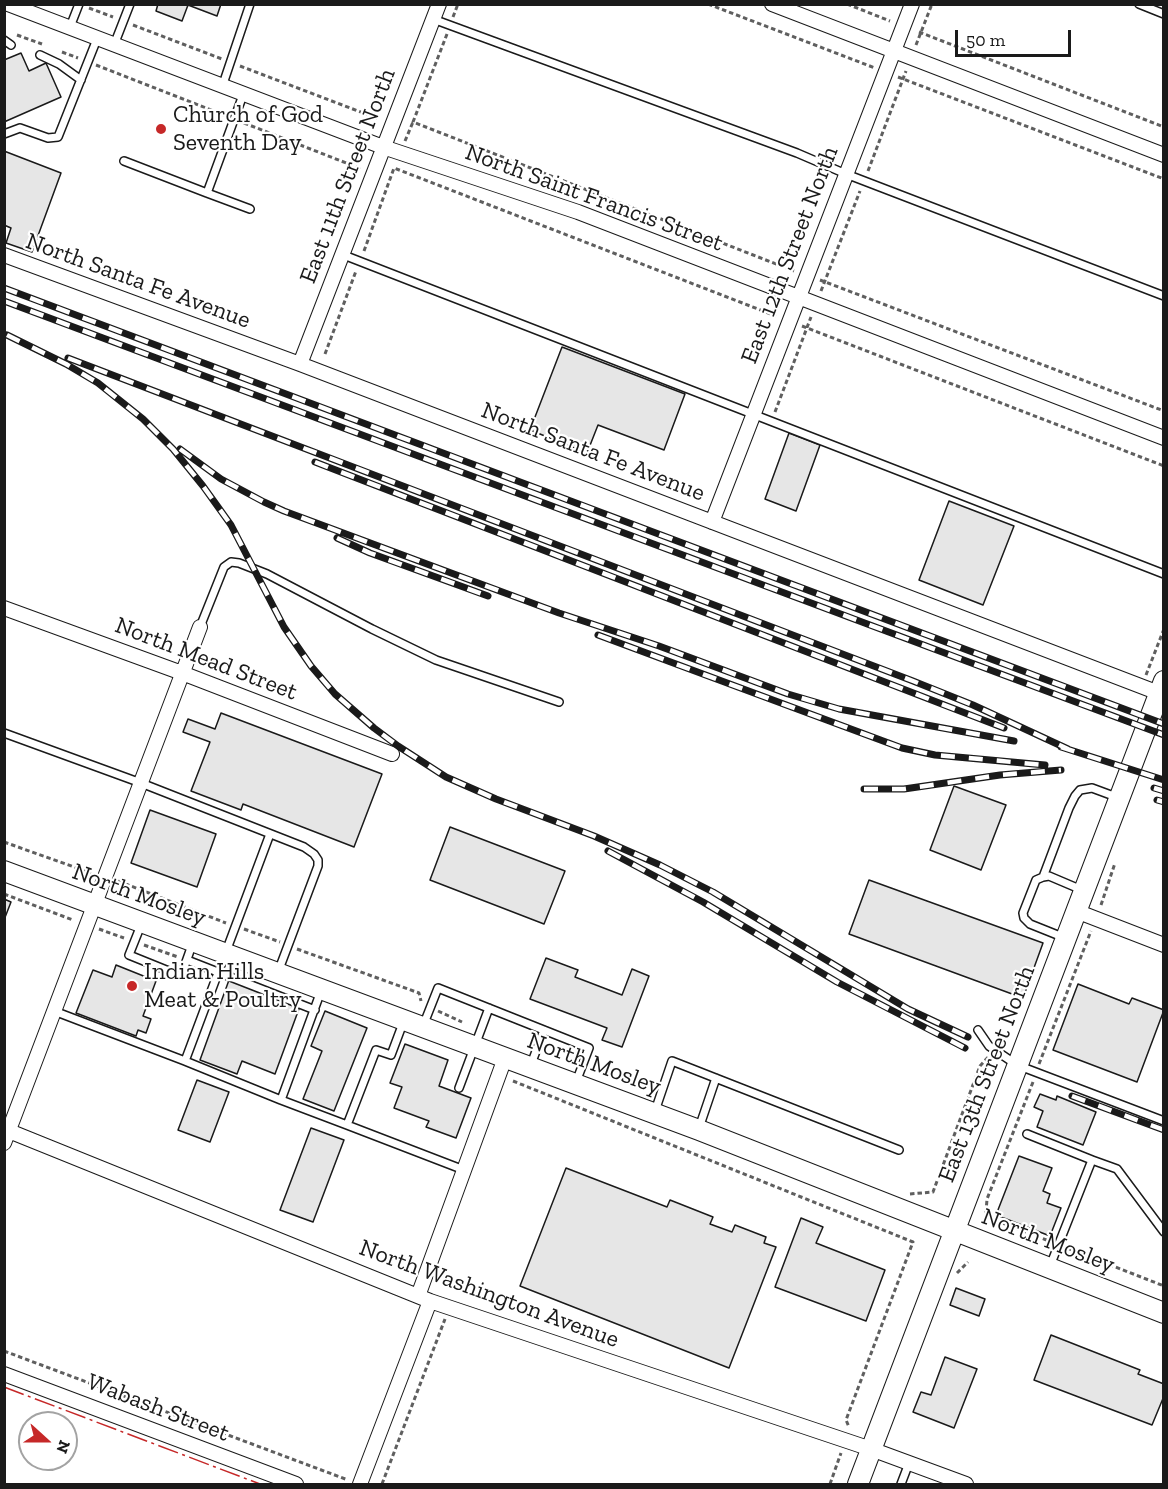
<!DOCTYPE html>
<html>
<head>
<meta charset="utf-8">
<style>
  body { margin:0 }
  #map { position:relative; width:1168px; height:1489px; overflow:hidden; background:#fff; font-family:"Zilla Slab",serif }
  canvas { display:block }
  .frame { position:absolute; inset:0; border:6px solid #1a1a1a; pointer-events:none }
  .north { position:absolute; left:18px; top:1411px; width:60px; height:60px; box-sizing:border-box; background:#fff; border:2px solid #a3a3a3; border-radius:50%; rotate:111deg; font-size:16px; font-weight:700; line-height:24px; text-align:center; color:#1a1a1a }
  .north::after { content:''; display:block; margin:auto; width:21px; height:27px; background:#c62828; clip-path:polygon(50% 0,100% 100%,50% 72%,0 100%) }
  .scale { position:absolute; left:955px; top:30px; width:116px; height:27px; box-sizing:border-box; border:3px solid #1a1a1a; border-top:0; padding-left:8px; font-size:18px; line-height:21px; white-space:nowrap; color:#1a1a1a; -webkit-text-stroke:4px #fff; paint-order:stroke }
</style>
</head>
<body>
<div id="map">
<canvas width="1168" height="1489"></canvas>
<div class="frame"></div>
<div class="north">N</div>
<div class="scale">50 m</div>
</div>
<script>
const g = document.querySelector('canvas').getContext('2d');
g.lineJoin = 'round';
function paint(path, color) { g.fillStyle = color; g.fill(path, 'evenodd'); }
const shape = rows => new Path2D(rows.map(r => 'M' + r).join(''));
function strokePath(path, color, width, dash) { g.strokeStyle = color; g.lineWidth = width; g.lineCap = dash ? 'butt' : 'round'; g.setLineDash(dash || []); g.stroke(path); }
function drawText(font, color, halo, rows, align = 'center') {
  g.font = font + ' "Zilla Slab",serif'; g.lineWidth = 4.5; g.setLineDash([]); g.textBaseline = 'middle'; g.strokeStyle = halo; g.fillStyle = color; for (const [text, x, y, turn = 0] of rows) {
    g.save(); g.translate(x, y); g.rotate((+turn || 0) * Math.PI / 180); g.textAlign = isNaN(turn) ? turn : align; if (halo) g.strokeText(text, 0, 0); g.fillText(text, 0, 0); g.restore();
  }
}
const building = shape([
  [158,4,221,4,217,16,188,5,182,21,156,11,158,4],
  [21,53,29,71,46,63,61,97,4,122,4,60,21,53],
  [4,151,61,173,32,252,6,243,11,228,4,225,4,151],
  [562,347,685,394,664,450,598,425,587,453,530,430,562,347],
  [789,433,820,445,796,511,765,499,789,433],
  [949,501,1014,526,983,605,919,580,949,501],
  [221,713,382,774,354,847,243,804,241,810,191,791,210,742,183,732,188,719,215,729,221,713],
  [954,786,1006,805,981,870,930,850,954,786],
  [150,810,216,834,197,887,131,863,150,810],
  [450,827,565,871,544,924,430,880,450,827],
  [869,880,1043,943,1023,998,849,934,869,880],
  [4,899,11,902,4,920,4,899],
  [546,958,578,970,575,977,622,995,632,969,649,976,622,1047,602,1040,607,1028,530,999,546,958],
  [116,965,156,981,143,1016,151,1019,146,1033,138,1030,136,1036,76,1013,93,970,112,977,116,965],
  [229,980,300,1006,275,1074,242,1061,237,1074,200,1060,229,980],
  [1078,984,1129,1004,1132,998,1164,1010,1137,1082,1053,1050,1078,984],
  [325,1011,367,1028,334,1111,303,1099,322,1051,311,1046,325,1011],
  [405,1044,448,1060,439,1086,471,1098,456,1138,426,1127,429,1121,394,1108,402,1087,390,1083,405,1044],
  [197,1080,229,1092,210,1142,178,1130,197,1080],
  [1040,1094,1056,1100,1057,1096,1096,1112,1083,1145,1037,1127,1043,1111,1034,1107,1040,1094],
  [311,1128,344,1140,313,1222,280,1210,311,1128],
  [1019,1156,1052,1168,1043,1191,1050,1194,1047,1203,1061,1208,1050,1236,996,1215,1019,1156],
  [566,1168,667,1207,670,1200,713,1217,710,1224,732,1232,735,1225,766,1237,764,1243,776,1247,729,1368,520,1286,566,1168],
  [801,1218,823,1227,816,1243,885,1270,866,1321,775,1287,801,1218],
  [956,1288,985,1299,979,1316,950,1305,956,1288],
  [1051,1335,1140,1370,1138,1374,1164,1384,1164,1396,1152,1425,1034,1380,1051,1335],
  [945,1357,977,1369,954,1428,913,1412,921,1392,931,1395,945,1357]
]);
paint(building, '#e6e6e6');
strokePath(building, '#1a1a1a', 1.5);
const lane = shape([
  [1139,4,1164,14],
  [433,19,797,153,846,174,1164,296],
  [70,27,79,4],
  [4,40,11,45],
  [114,45,130,4],
  [40,55,59,64,81,80],
  [222,87,250,4],
  [4,134,20,128,48,138,58,137,97,39],
  [124,161,207,193,243,95],
  [207,193,250,209],
  [341,254,1164,574],
  [200,627,224,567,231,562,239,563,267,574,372,629,436,660,559,702],
  [4,733,141,783,304,847,314,854,318,860,318,866,278,972],
  [270,834,185,1061,281,1100,321,991],
  [1043,877,1069,808,1075,796,1080,790,1092,788,1119,798],
  [141,925,129,955,181,976,192,945],
  [1065,938,1030,924,1024,918,1023,913,1036,880,1043,877,1049,876,1082,890],
  [187,960,315,1010],
  [54,1011,185,1061],
  [423,1026,438,988,589,1048,576,1082],
  [978,1030,989,1046,1017,1065,1164,1121],
  [530,1067,544,1030],
  [459,1088,489,1008],
  [281,1100,347,1125,376,1050,391,1055,403,1023],
  [655,1111,672,1061,899,1150],
  [347,1125,464,1170],
  [699,1128,716,1078],
  [1027,1134,1092,1160,1050,1266],
  [1092,1160,1117,1169,1164,1232],
  [901,1484,909,1463]
]);
const street = shape([
  [8,4,383,147,578,212,1164,438],
  [772,4,1164,155],
  [4,255,300,364,1164,695],
  [300,364,439,4],
  [712,522,912,4],
  [4,608,182,673,392,754],
  [1076,911,1164,945],
  [4,1129,430,1301,871,1449,966,1484],
  [4,1143,200,627],
  [418,1296,505,1058],
  [4,1374,296,1484],
  [360,1484,430,1301]
]);
const secondary = shape([
  [4,871,699,1130,1164,1313],
  [858,1484,1164,681]
]);
strokePath(lane, '#1a1a1a', 10);
strokePath(street, '#1a1a1a', 16);
strokePath(secondary, '#1a1a1a', 22);
strokePath(shape([
  [708,4,875,68],
  [847,4,890,21],
  [89,8,113,17],
  [453,17,458,4],
  [133,25,222,59],
  [919,32,1164,127],
  [447,34,413,122,794,271],
  [17,35,42,44],
  [916,45,932,4],
  [62,52,78,58],
  [96,65,224,115],
  [240,66,379,119],
  [898,77,1164,179],
  [244,123,359,168,360,166],
  [405,141,413,122],
  [868,171,906,71],
  [364,251,394,168,776,316],
  [820,280,1164,411],
  [821,291,860,191],
  [802,326,1164,466],
  [325,354,356,271],
  [775,412,811,317],
  [1146,675,1164,629],
  [4,842,91,873],
  [118,881,226,923],
  [4,894,73,920],
  [1101,905,1115,863],
  [99,929,124,938],
  [244,929,280,942],
  [144,945,178,957],
  [297,949,419,993,421,1001],
  [438,1011,462,1022],
  [1039,1064,1091,931],
  [513,1081,913,1242,846,1420,849,1427],
  [1033,1082,987,1199,986,1212,992,1219,1049,1241],
  [910,1194,933,1192,980,1066,989,1056],
  [1067,1248,1164,1286],
  [957,1273,968,1262],
  [4,1351,348,1480],
  [382,1484,445,1319],
  [830,1484,841,1453]
]), '#5f5f5f', 3, [4.5, 3]);
strokePath(lane, '#fff', 7);
strokePath(street, '#fff', 14);
strokePath(secondary, '#fff', 20);
const rail = shape([
  [4,288,1164,724],
  [4,301,1164,735],
  [7,335,66,364,98,383,143,419,173,449,203,486,231,525,284,627,311,666,335,694,374,728,398,746,446,777,496,799,594,836,660,865,713,892,908,1009,968,1037],
  [68,358,913,681,973,705,1068,749],
  [180,449,221,479,264,502,284,511,559,613,659,646,788,694,839,709,1014,741],
  [315,462,1004,728],
  [337,538,370,553,488,596],
  [598,635,902,748,935,755,1045,765],
  [1061,747,1164,780],
  [1154,788,1164,791],
  [864,789,904,789,1000,775,1061,770],
  [1157,800,1164,802],
  [608,851,703,902,837,982,965,1048],
  [1072,1096,1164,1130]
]);
strokePath(rail, '#1a1a1a', 7);
strokePath(rail, '#fff', 4.5, [14]);
strokePath(shape([
  [4,1387,260,1484]
]), '#c62828', 1.5, [21, 4.5, 3, 4.5]);
for (const [x, y, r, color] of [
  [161,129,6,"#c62828"],
  [132,986,6,"#c62828"]
]) { const dot = new Path2D(); dot.arc(x, y, r, 0, 2 * Math.PI); g.fillStyle = color; g.fill(dot); strokePath(dot, '#fff', 2); }
drawText('24px', '#1a1a1a', '#fff', [
  ["Church of God",173,115],
  ["Seventh Day",173,143],
  ["Indian Hills",144,972],
  ["Meat & Poultry",144,1000]
], 'left');
drawText('24px', '#1a1a1a', '#fff', [
  ["East 11th Street North",348,176,-69],
  ["North Saint Francis Street",594,198,20],
  ["East 12th Street North",790,255,-69],
  ["North Santa Fe Avenue",138,281,20],
  ["North Santa Fe Avenue",593,452,21],
  ["North Mead Street",206,659,21],
  ["North Mosley",139,895,20],
  ["North Mosley",594,1064,20],
  ["East 13th Street North",987,1074,-69],
  ["North Mosley",1048,1241,21],
  ["North Washington Avenue",489,1294,20],
  ["Wabash Street",158,1408,21]
]);
</script>
</body>
</html>
